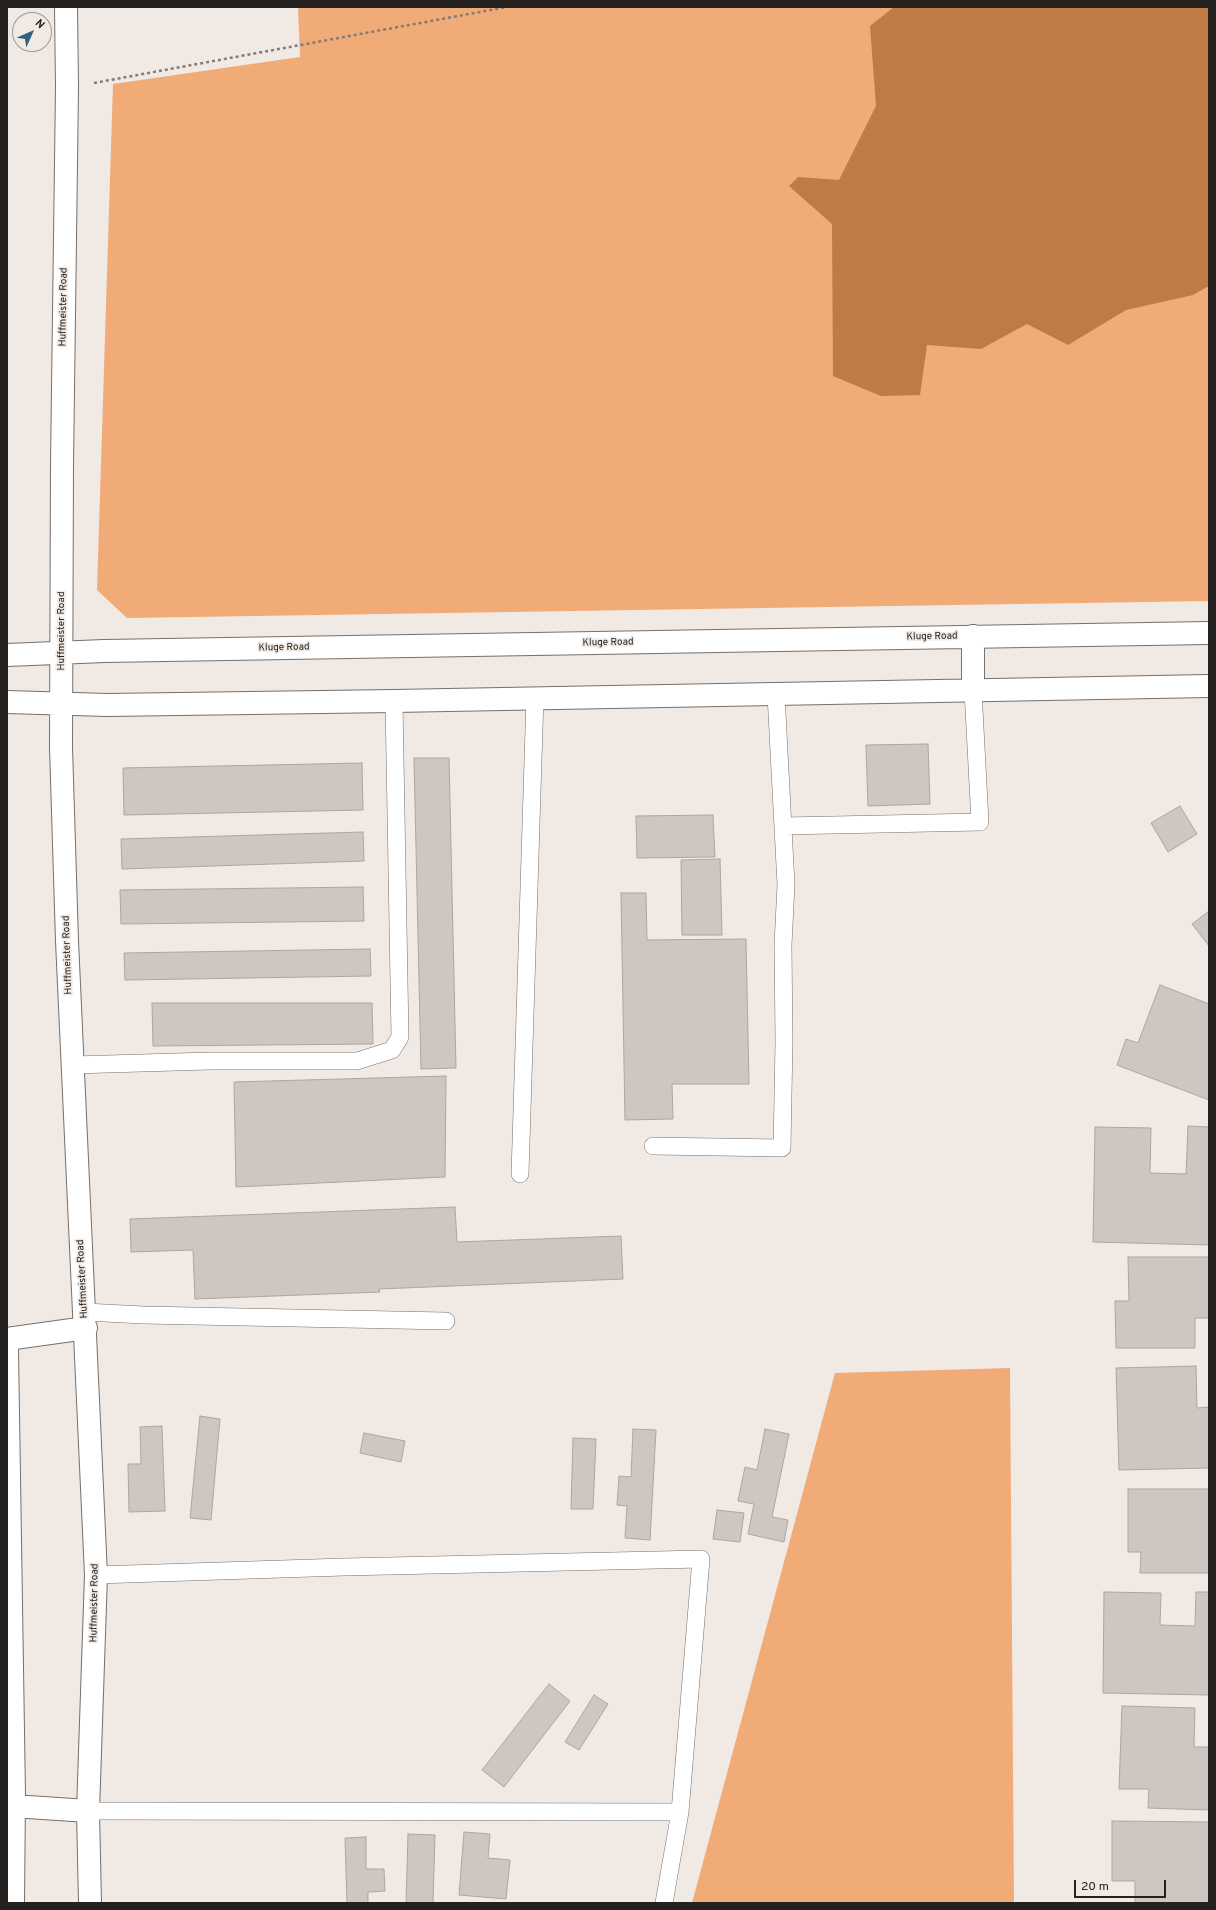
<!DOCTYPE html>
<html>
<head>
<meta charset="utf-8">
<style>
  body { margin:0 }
  #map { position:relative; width:1216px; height:1910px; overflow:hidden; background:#f1e9e3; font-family:Overpass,sans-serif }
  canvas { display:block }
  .frame { position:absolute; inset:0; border:8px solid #24211f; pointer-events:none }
  .north { position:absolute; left:12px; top:12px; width:40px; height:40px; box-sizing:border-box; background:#f1e9e3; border:1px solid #9f9995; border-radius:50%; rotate:45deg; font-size:11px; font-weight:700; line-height:16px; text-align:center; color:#24211f }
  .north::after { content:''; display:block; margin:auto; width:14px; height:18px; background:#2f607e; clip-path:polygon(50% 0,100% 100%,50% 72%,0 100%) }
  .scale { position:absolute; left:1074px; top:1880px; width:92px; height:18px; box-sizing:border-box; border:2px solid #24211f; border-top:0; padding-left:5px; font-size:12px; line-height:14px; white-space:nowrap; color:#24211f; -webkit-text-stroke:3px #f1e9e3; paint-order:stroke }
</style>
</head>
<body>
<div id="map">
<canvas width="1216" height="1910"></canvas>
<div class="frame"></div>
<div class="north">N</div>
<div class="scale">20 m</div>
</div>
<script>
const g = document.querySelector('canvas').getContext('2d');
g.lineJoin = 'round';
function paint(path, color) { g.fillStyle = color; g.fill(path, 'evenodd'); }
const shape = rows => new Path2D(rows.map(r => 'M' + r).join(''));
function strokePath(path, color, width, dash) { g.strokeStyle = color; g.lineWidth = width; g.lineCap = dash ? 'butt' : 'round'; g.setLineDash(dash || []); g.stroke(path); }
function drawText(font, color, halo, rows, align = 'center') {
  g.font = font + ' Overpass,sans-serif'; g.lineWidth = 3.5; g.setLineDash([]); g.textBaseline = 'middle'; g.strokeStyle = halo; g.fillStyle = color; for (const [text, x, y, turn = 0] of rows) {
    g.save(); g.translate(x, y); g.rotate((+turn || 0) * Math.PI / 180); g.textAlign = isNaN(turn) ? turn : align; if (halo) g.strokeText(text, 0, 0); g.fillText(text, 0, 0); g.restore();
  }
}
paint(shape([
  [298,7,1209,7,1209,601,127,618,97,590,113,84,300,57],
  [1010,1368,1014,1903,692,1903,835,1373]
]), '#f0ab77');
paint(shape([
  [894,7,1209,7,1209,286,1193,295,1126,310,1068,345,1027,324,981,349,927,345,920,395,881,396,833,376,832,224,789,186,798,177,839,180,876,106,870,26]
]), '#c07a43');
const building = shape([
  [928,744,930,804,868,806,866,745,928,744],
  [414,758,449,758,456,1068,421,1069,414,758],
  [362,763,363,810,124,815,123,768,362,763],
  [1180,806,1197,834,1168,852,1151,823,1180,806],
  [713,815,715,857,637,858,636,816,713,815],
  [363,832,364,861,122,869,121,839,363,832],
  [720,859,722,935,682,935,681,860,720,859],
  [363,887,364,921,121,924,120,890,363,887],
  [621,893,646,893,647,940,746,939,749,1084,672,1084,673,1119,625,1120,621,893],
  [1209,911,1209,946,1192,924,1209,911],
  [370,949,371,976,125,980,124,953,370,949],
  [1160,985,1209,1004,1209,1100,1117,1065,1126,1039,1138,1043,1160,985],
  [152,1003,372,1003,373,1044,153,1046,152,1003],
  [446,1076,445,1177,236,1187,234,1082,446,1076],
  [1188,1126,1209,1127,1209,1245,1093,1242,1095,1127,1151,1128,1150,1173,1186,1174,1188,1126],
  [455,1207,457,1242,621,1236,623,1279,379,1289,380,1292,195,1299,193,1250,131,1252,130,1219,455,1207],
  [1128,1257,1209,1257,1209,1318,1195,1318,1195,1348,1116,1348,1115,1301,1129,1301,1128,1257],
  [1196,1366,1197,1408,1209,1407,1209,1468,1119,1470,1116,1368,1196,1366],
  [200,1416,220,1419,211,1520,190,1518,200,1416],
  [162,1426,165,1511,129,1512,128,1464,141,1464,140,1427,162,1426],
  [633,1429,656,1430,650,1540,625,1538,627,1506,617,1505,619,1476,631,1477,633,1429],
  [765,1429,789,1434,772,1517,788,1520,784,1542,748,1534,754,1504,738,1501,745,1467,757,1470,765,1429],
  [364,1433,405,1441,401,1462,360,1453,364,1433],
  [573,1438,596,1439,593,1509,571,1509,573,1438],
  [1128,1489,1209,1489,1209,1573,1140,1573,1141,1552,1128,1552,1128,1489],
  [717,1510,744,1513,740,1542,713,1539,717,1510],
  [1104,1592,1161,1593,1160,1625,1195,1626,1196,1592,1209,1592,1209,1695,1103,1693,1104,1592],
  [549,1684,570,1701,504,1787,482,1770,549,1684],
  [594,1695,608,1704,579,1750,565,1742,594,1695],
  [1122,1706,1195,1708,1194,1747,1209,1747,1209,1810,1148,1808,1149,1789,1119,1789,1122,1706],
  [1112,1821,1209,1822,1209,1903,1135,1903,1135,1881,1112,1881,1112,1821],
  [464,1832,490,1834,488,1858,510,1860,506,1899,459,1895,464,1832],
  [408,1834,435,1835,433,1903,406,1903,408,1834],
  [366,1837,366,1869,384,1869,385,1891,368,1892,368,1903,347,1903,345,1838,366,1837]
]);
paint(building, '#cec6c1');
strokePath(building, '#ada5a0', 1);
const service = shape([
  [784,826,980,822,973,690],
  [73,1065,210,1061,357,1061,392,1050,400,1037,394,701],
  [653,1146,782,1148,784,1042,783,945,786,885,776,694],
  [520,1174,535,697],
  [85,1312,143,1315,446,1321],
  [96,1575,344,1567,701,1559,680,1812,664,1903],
  [88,1811,680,1812]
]);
const secondary = shape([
  [66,7,67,87,62,465,61,747,67,941,96,1575,88,1811,90,1903],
  [973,636,973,690],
  [7,655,104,651,1209,633],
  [7,702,107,705,394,701,1209,686],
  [7,1339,86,1328],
  [7,1350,14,1795,13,1903],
  [13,1806,88,1811]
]);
strokePath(service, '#766f6a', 18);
strokePath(secondary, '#766f6a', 24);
strokePath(shape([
  [94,83,507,7]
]), '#817c78', 2.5, [3, 3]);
strokePath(service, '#fff', 17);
strokePath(secondary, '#fff', 22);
drawText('10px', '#24211f', '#f1e9e3', [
  ["Huffmeister Road",64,307,-89],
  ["Huffmeister Road",62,631,-90],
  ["Kluge Road",932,637,-1],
  ["Kluge Road",608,643,-1],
  ["Kluge Road",284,648,-1],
  ["Huffmeister Road",68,955,-92],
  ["Huffmeister Road",83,1279,-93],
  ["Huffmeister Road",95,1603,-89]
]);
</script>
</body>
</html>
